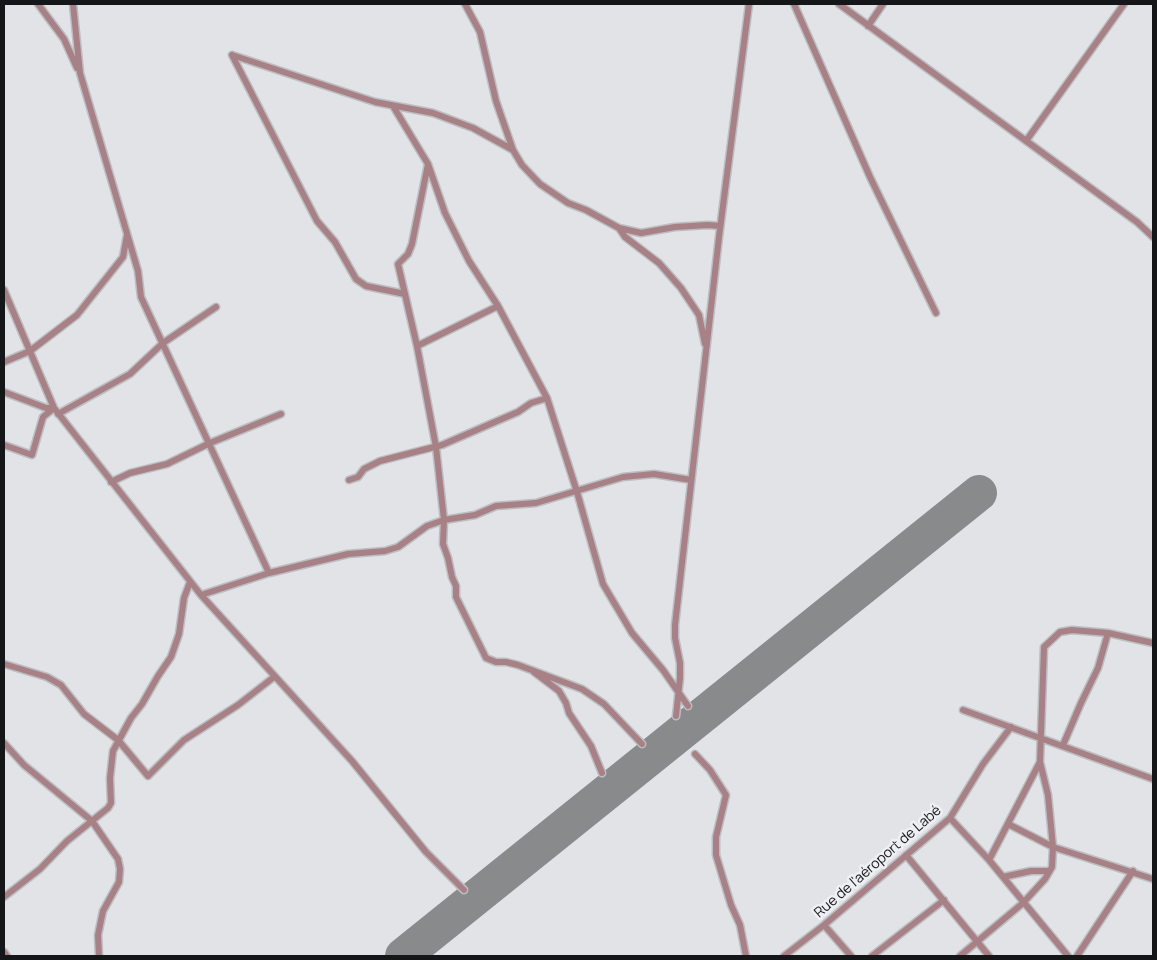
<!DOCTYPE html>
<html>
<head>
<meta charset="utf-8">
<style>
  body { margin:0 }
  #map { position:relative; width:1157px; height:960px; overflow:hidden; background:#e2e3e7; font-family:Manrope,sans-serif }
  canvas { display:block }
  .frame { position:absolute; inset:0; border:5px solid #151617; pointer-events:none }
</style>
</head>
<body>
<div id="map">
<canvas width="1157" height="960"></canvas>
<div class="frame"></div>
</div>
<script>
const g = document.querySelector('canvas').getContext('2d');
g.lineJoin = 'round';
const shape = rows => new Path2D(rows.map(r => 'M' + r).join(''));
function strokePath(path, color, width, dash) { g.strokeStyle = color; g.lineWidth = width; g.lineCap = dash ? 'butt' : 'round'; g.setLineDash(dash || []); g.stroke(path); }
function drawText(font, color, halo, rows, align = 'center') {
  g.font = font + ' Manrope,sans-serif'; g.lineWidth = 5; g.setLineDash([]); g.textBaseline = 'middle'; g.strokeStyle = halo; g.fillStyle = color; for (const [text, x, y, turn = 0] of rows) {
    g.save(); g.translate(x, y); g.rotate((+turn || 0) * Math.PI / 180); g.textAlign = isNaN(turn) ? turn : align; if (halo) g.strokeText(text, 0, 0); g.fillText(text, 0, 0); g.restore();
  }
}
strokePath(shape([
  [403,956,979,493]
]), '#888a8c', 36);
const minor = shape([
  [38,4,64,39,77,68],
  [73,4,80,73,138,271,141,297,269,573],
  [465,4,480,32,496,101,513,150],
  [794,4,870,177,936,313],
  [839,4,1137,222,1153,237],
  [868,26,883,4],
  [232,55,375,102,433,113,473,128,513,150,522,165,540,184,568,203,586,210,619,228,625,237,659,263,681,288,699,315,705,344],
  [232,55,317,221,335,242,356,279,366,286,405,294],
  [393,106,428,164,445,213,469,261,498,306,547,398,577,492,603,584,632,633,663,670,688,706],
  [1026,141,1124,4],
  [428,164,412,244,408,254,398,264,417,346,436,447,444,520,443,544,448,558,452,577,456,586,456,597,486,658,496,662,506,662,518,665,582,689,604,704,642,744],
  [619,228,641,233,675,227,708,225,720,226],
  [4,290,54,408,201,595,352,761,426,852,464,890],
  [417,346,498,306],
  [4,362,30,351,77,315,123,257,127,235],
  [4,392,46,408,54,408],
  [58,414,130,374,163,343,216,307],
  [4,445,32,455,43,417,54,408],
  [349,480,358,477,364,469,380,461,442,445,504,418,518,412,531,403,547,398],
  [111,482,130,473,167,464,210,443,281,414],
  [201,595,269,573,348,554,385,551,398,547,427,526,444,520,475,515,496,506,536,503,623,477,654,474,691,480],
  [4,664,47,677,61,685,84,714,118,740,148,776,184,740,238,705,274,677],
  [534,672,559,691,566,703,569,713,591,746,602,773],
  [963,710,1153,779],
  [676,716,680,678,680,663,675,638,675,625,719,237,749,4],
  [4,743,24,765,92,821,118,859,120,869,119,882,103,911,98,935,99,956],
  [1063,745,1081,703,1098,668,1108,633],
  [695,754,710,770,726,795,716,837,716,855,731,905,740,925,746,956],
  [950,818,989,860,1068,956],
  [1008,824,1053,847,1153,879],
  [906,855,989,956],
  [989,860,1040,762,1044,647,1060,632,1072,630,1108,633,1153,643],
  [1003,877,1031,871,1049,871],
  [4,897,40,869,67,841,108,808,111,803,110,778,113,751,131,718,142,704,158,676,171,657,179,634,184,598,190,582],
  [824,925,851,956],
  [4,952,7,956],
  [784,956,824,925,950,818,983,764,1011,727],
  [872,956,944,900],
  [960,956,1023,903,1045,879,1052,867,1053,847,1048,795,1040,762],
  [1077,956,1133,871]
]);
strokePath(minor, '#bdbec2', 9);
strokePath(minor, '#a78186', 6);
drawText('14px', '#151617', '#eff0f4', [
  ["Rue de l'aéroport de Labé",878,862,-41]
]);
</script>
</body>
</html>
